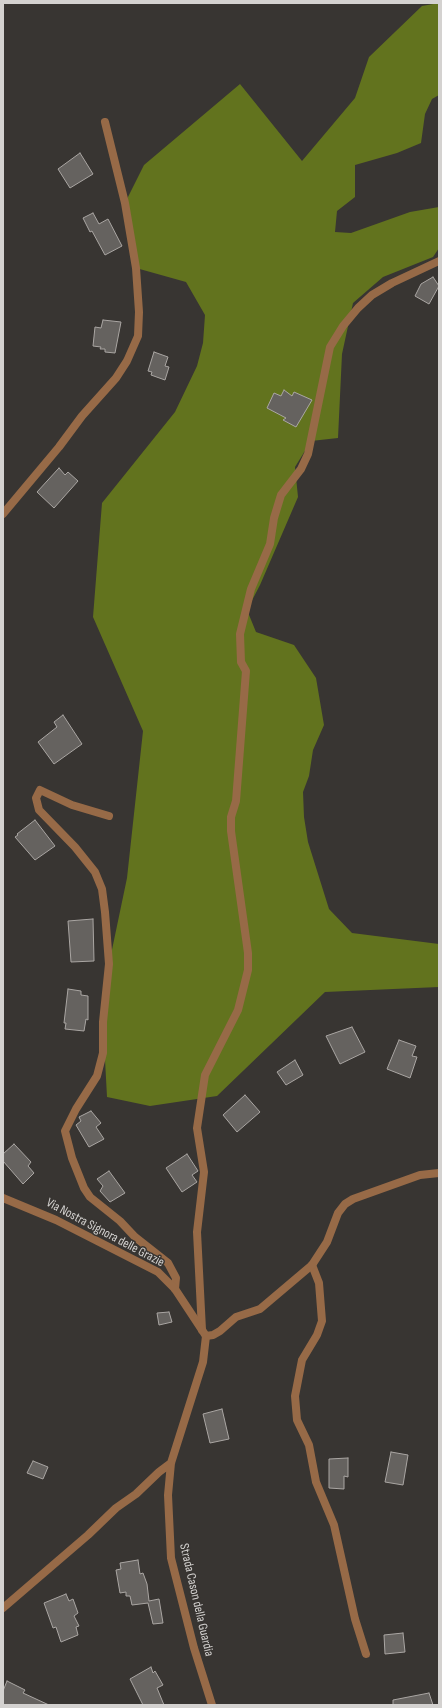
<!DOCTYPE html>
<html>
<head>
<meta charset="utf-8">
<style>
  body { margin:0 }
  #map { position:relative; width:442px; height:1708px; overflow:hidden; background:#383532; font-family:"Sofia Sans Condensed",sans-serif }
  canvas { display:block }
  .frame { position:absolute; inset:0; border:4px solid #d4d2d0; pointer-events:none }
</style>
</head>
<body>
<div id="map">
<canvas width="442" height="1708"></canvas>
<div class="frame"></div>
</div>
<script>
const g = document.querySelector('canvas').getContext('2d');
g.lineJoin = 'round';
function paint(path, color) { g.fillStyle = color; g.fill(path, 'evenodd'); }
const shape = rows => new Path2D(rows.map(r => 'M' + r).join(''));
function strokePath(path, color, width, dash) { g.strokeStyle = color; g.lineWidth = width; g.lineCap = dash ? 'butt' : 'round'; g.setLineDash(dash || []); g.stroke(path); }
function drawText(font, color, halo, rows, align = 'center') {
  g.font = font + ' "Sofia Sans Condensed",sans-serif'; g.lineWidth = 3; g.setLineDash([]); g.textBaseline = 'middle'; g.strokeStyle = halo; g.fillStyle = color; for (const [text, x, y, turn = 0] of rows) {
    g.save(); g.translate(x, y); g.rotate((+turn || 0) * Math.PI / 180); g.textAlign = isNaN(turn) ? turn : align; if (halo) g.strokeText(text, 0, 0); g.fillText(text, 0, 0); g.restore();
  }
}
paint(shape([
  [439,3,439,95,432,99,425,114,421,143,397,153,355,165,355,197,337,211,335,232,351,233,410,212,439,207,439,248,433,257,383,277,353,303,342,354,338,438,311,441,295,467,298,497,260,585,247,610,256,632,294,645,316,678,324,725,313,750,309,776,303,792,304,817,308,842,329,909,352,933,439,944,439,987,325,992,217,1096,150,1106,107,1097,103,1022,109,964,127,878,143,731,93,617,102,503,175,412,197,366,203,343,205,315,186,282,136,268,125,203,144,165,240,84,302,161,355,98,369,57,422,6]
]), '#62731e');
const building = shape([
  [80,153,93,174,70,188,58,169,80,153],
  [93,213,99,224,108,219,122,246,105,255,92,231,90,232,83,218,93,213],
  [433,277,439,286,429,304,415,296,421,284,433,277],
  [103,320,121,322,115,353,105,352,105,349,100,349,101,347,93,346,95,327,101,328,103,320],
  [154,352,168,357,165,366,169,367,165,380,151,375,152,372,148,371,154,352],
  [284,390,292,396,294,392,312,400,296,427,283,420,286,418,267,408,274,393,281,396,284,390],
  [59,468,65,475,68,472,78,481,54,508,37,492,59,468],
  [63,715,82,744,54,764,38,742,57,727,54,722,63,715],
  [35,820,55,846,35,860,15,837,18,835,17,834,35,820],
  [93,919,94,961,71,962,68,921,93,919],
  [68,989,81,991,81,995,88,996,88,1020,86,1019,84,1031,65,1029,66,1023,64,1023,68,989],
  [352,1027,365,1052,340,1064,326,1036,352,1027],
  [399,1040,416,1046,412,1056,417,1057,410,1078,387,1069,399,1040],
  [295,1060,303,1075,286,1085,277,1072,295,1060],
  [245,1095,260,1112,237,1132,223,1115,245,1095],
  [91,1111,101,1123,96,1127,104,1139,89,1147,76,1125,81,1121,79,1117,91,1111],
  [14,1144,31,1162,28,1166,34,1173,23,1184,3,1161,3,1154,14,1144],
  [187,1154,198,1171,192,1175,197,1182,182,1192,166,1168,187,1154],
  [109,1171,125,1193,110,1202,100,1191,103,1186,97,1179,109,1171],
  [169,1312,172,1322,159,1325,157,1313,169,1312],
  [222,1409,229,1439,210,1443,203,1414,222,1409],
  [391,1452,408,1455,403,1485,385,1482,391,1452],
  [348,1458,348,1477,344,1476,344,1489,329,1488,329,1459,348,1458],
  [33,1461,48,1467,43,1479,27,1473,33,1461],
  [138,1560,140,1574,143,1573,147,1584,149,1601,159,1599,163,1623,153,1624,148,1603,132,1605,130,1596,126,1596,126,1592,120,1593,116,1570,121,1569,120,1563,138,1560],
  [66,1594,69,1601,73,1599,78,1613,74,1616,79,1626,76,1627,78,1635,61,1642,56,1627,53,1628,44,1603,66,1594],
  [403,1633,405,1652,385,1654,384,1635,403,1633],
  [151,1667,153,1673,155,1671,163,1685,157,1688,164,1705,143,1705,130,1679,151,1667],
  [7,1681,25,1690,23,1693,49,1705,3,1705,3,1691,7,1681],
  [429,1693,433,1705,393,1705,393,1700,429,1693]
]);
paint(building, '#65625f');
strokePath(building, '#aaa6a3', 1);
strokePath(shape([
  [3,514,59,447,82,416,116,378,127,361,138,336,139,312,136,268,125,203,105,122],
  [109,816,72,805,40,790,36,798,39,810,75,847,95,872,102,889,105,912,109,964,103,1022,103,1053,97,1076,76,1109,65,1131,72,1158,84,1188,90,1197,120,1221,135,1237,168,1263,176,1278,175,1289],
  [312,1265,319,1283,322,1321,317,1335,302,1360,295,1396,297,1420,309,1445,316,1482,334,1525,355,1619,366,1654],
  [202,1330,197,1232,204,1172,197,1128,205,1075,238,1010,248,970,248,953,231,831,231,817,236,801,246,671,241,662,240,634,251,589,270,544,274,518,281,495,301,469,308,454,330,347,343,326,358,308,372,295,392,283,439,261],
  [206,1336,203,1362,171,1463,168,1495,171,1558,194,1648,212,1705],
  [3,1608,88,1535,116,1508,136,1494,159,1472,171,1463]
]), '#976a47', 8);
strokePath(shape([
  [3,1198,56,1220,158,1272,175,1289,206,1336,213,1335,220,1331,236,1317,260,1309,312,1265,327,1242,338,1213,345,1204,353,1199,420,1175,439,1173]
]), '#976a47', 8);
drawText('13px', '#d4d2d0', '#383532', [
  ["Via Nostra Signora delle Grazie",105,1233,28],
  ["Strada Cason della Guardia",196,1600,77]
]);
</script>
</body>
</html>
